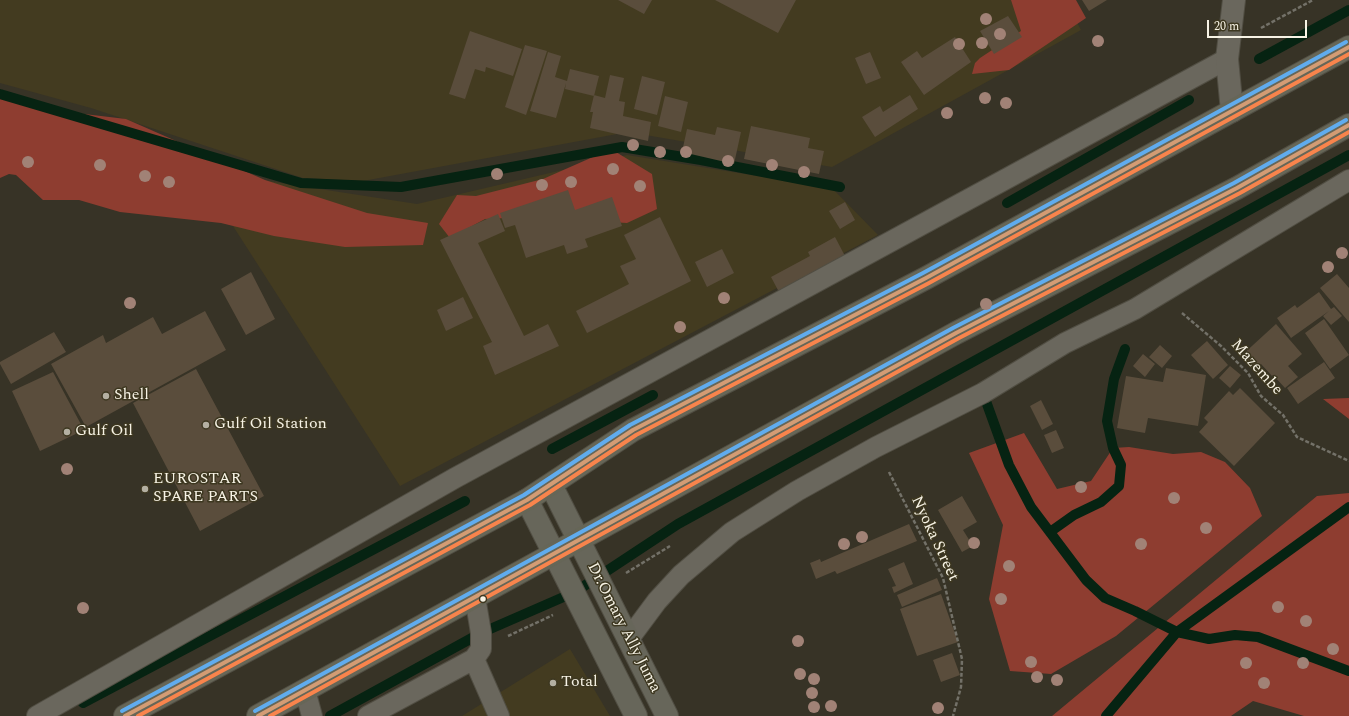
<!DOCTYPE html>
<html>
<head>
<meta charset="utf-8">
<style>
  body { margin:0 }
  #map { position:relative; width:1349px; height:716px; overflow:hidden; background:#373326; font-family:Spectral,serif }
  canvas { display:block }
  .scale { position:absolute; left:1207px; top:20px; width:100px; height:18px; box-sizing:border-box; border:2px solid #f7f3e5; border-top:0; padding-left:5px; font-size:12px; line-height:14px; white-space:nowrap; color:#f7f3e5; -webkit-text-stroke:3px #3d3720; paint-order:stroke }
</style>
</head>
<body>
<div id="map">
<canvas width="1349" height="716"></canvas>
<div class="scale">20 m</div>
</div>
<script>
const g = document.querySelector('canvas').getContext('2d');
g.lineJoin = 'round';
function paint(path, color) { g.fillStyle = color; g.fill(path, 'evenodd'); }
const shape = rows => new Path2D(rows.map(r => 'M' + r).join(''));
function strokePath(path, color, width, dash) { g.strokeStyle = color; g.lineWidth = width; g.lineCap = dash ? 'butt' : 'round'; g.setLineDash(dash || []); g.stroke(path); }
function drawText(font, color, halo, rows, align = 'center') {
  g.font = font + ' Spectral,serif'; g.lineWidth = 3; g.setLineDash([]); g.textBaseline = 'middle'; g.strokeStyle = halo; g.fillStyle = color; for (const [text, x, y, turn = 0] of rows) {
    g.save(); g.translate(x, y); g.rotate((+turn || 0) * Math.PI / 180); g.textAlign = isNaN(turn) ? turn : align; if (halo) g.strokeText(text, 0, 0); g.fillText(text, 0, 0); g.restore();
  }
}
paint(shape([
  [0,0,1065,0,1081,30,832,167,628,132,363,181,303,178,91,108,0,83],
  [627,155,832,188,878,235,400,486,197,170,417,204],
  [570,649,610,716,462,716]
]), '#433b20');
paint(shape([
  [1011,0,1076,0,1086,18,1009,70,972,74,975,63,980,58,1021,31],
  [0,89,51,110,126,119,265,180,367,213,428,223,423,245,345,247,274,236,221,223,120,212,79,200,43,200,16,175,9,174,0,178],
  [611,149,652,174,657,209,627,223,527,217,485,219,450,238,439,224,457,195,476,196,543,179],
  [1349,398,1349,419,1323,399],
  [1024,433,1057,489,1091,481,1113,448,1129,447,1173,454,1201,452,1225,462,1250,488,1262,516,1116,636,1051,674,1010,671,989,599,1003,525,969,453],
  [1349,493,1349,716,1304,716,1253,701,1231,716,1052,716,1317,496]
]), '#8e3d30');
strokePath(shape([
  [1259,59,1349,10],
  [0,94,301,183,401,187,622,147,701,160,840,187],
  [1007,203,1189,100],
  [983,393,1009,465,1031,507,1086,580,1105,598,1135,611,1177,632,1209,639,1235,635,1258,637,1349,671],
  [552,449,653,395],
  [1050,532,1074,515,1101,502,1119,486,1121,465,1113,448,1107,421,1114,379,1125,349],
  [83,703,465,501],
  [330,716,481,633,575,592,678,524,1349,155],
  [1106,716,1177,632,1349,507]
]), '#062312', 10);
paint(shape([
  [618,0,652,0,644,14],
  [715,0,796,0,778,33],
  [1082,0,1107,0,1089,11],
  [1008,16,1022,37,994,54,980,31],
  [470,31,522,49,513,76,486,67,485,72,475,69,465,99,449,94],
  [955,37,971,62,924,95,901,62,917,51,922,58],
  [525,45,547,51,526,115,505,107],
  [548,52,561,56,555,77,567,81,570,69,599,76,594,96,565,89,566,83,556,118,530,111],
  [870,52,881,78,866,84,855,58],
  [610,75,624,78,619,101,625,102,623,116,651,122,648,141,590,128,593,112,590,112,594,95,605,98],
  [642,76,665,82,657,115,634,109],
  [910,95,918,109,875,137,862,117,880,106,883,112],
  [665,96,688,102,681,132,658,126],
  [751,126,810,138,808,148,824,151,819,174,744,159],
  [717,127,741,132,734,164,682,152,687,129,715,135],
  [568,190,575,210,612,197,622,226,585,239,588,247,567,254,564,245,526,258,515,225,505,228,500,213],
  [845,202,855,220,840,229,829,211],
  [498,214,505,231,478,243,524,336,548,324,559,346,495,375,483,346,492,342,440,240],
  [660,217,691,281,587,333,576,311,629,284,620,266,636,259,624,235],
  [835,237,845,256,779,292,771,277,810,256,808,252],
  [722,249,734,273,707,287,695,262],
  [251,272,275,319,246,335,221,289],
  [1337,274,1349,288,1349,322,1320,288],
  [1319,292,1331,309,1334,307,1342,316,1331,325,1323,316,1329,311,1291,338,1277,318,1295,305,1297,308],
  [463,297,473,318,446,331,437,310],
  [205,311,226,350,86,427,51,364,103,335,106,343,153,317,162,334],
  [1324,319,1349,355,1330,369,1305,333],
  [1276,324,1302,354,1288,366,1298,377,1285,388,1273,375,1272,376,1261,364,1253,370,1241,356],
  [54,332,66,352,11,384,0,364,0,362],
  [1207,341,1228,365,1213,379,1191,355],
  [1160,345,1172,356,1162,368,1149,357],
  [1143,354,1155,364,1145,377,1133,366],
  [1324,362,1335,378,1298,404,1287,388],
  [1230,366,1241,375,1230,388,1219,378],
  [1166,368,1206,375,1198,426,1148,418,1145,433,1117,428,1126,376,1163,382],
  [196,369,264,496,200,531,133,403],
  [53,372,84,430,40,451,12,391],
  [1240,388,1275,423,1234,466,1199,432,1208,422,1204,418,1229,391,1233,395],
  [1041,400,1053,424,1042,430,1030,406],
  [1056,430,1064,448,1052,453,1044,435],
  [962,496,977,522,963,530,973,546,962,552,938,510],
  [909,524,917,541,837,574,835,571,816,579,810,563,820,559,821,562],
  [904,562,913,584,894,593,892,587,896,586,888,569],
  [937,578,942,590,902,607,897,595],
  [941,594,958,642,917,656,900,609],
  [952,653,960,675,941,682,933,660]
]), '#5a4d3c');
const lane = shape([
  [628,640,657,601,681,575,732,532,797,491,876,447,983,393,1065,343,1135,309,1349,180],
  [474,659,499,716],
  [305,690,312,716],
  [37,716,455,478,1227,59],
  [368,716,474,659,481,649,481,633,475,597]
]);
const street = shape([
  [1232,111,1227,59,1234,0]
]);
const secondary = shape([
  [551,485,667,716],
  [527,500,636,716]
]);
const primary = shape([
  [125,716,527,500,633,430,926,278,1349,47],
  [258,716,956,333,1237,188,1349,125]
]);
strokePath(lane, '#514e43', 22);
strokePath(street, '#514e43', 24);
strokePath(secondary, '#514e43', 24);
strokePath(primary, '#514e43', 24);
strokePath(shape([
  [1261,28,1313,0],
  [1182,313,1221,346,1248,373,1261,396,1283,415,1297,437,1349,461],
  [889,472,943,578,962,659,961,687,953,716],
  [626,573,670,546],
  [508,636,553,615]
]), '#737168', 2.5, [4, 2]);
strokePath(lane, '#6a675d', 20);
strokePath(street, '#6a675d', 22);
strokePath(secondary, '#67665a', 22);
strokePath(primary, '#666657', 22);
strokePath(shape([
  [125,716,527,500,633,430,926,278,1349,47],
  [258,716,956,333,1237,188,1349,125]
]), '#d39c74', 4);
strokePath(shape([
  [138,716,530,505,636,435,929,283,1349,54],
  [270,716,959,338,1240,193,1349,132]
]), '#f8844c', 4);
strokePath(shape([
  [122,711,524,495,630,425,923,273,1346,42],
  [255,711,953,328,1234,183,1346,120]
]), '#60acee', 4);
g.fillStyle = '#a18276';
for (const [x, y] of [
  [986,19],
  [1000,34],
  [1098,41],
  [982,43],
  [959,44],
  [985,98],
  [1006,103],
  [947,113],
  [633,145],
  [660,152],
  [686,152],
  [728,161],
  [28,162],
  [100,165],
  [772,165],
  [613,169],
  [804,172],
  [497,174],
  [145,176],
  [169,182],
  [571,182],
  [542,185],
  [640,186],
  [1342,253],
  [1328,267],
  [724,298],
  [130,303],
  [986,304],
  [680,327],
  [67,469],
  [1081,487],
  [1174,498],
  [1206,528],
  [862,537],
  [974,543],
  [844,544],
  [1141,544],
  [1009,566],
  [1001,599],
  [1278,607],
  [83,608],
  [1306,621],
  [798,641],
  [1333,649],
  [1031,662],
  [1246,663],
  [1303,663],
  [800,674],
  [1037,677],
  [814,679],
  [1057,680],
  [1264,683],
  [812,693],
  [831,706],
  [814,707],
  [938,708]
]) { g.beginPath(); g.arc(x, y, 6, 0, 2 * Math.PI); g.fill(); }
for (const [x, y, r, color] of [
  [106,396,4,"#b4b0a2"],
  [206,425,4,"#b4b0a2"],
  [67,432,4,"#b4b0a2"],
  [145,489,4,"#b4b0a2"],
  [483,599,3.5,"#f7f3e5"],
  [553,683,4,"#b4b0a2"]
]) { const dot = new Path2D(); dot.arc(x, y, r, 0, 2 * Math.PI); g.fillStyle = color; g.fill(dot); strokePath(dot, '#3d3720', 1.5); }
drawText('16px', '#f7f3e5', '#3d3720', [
  ["Mazembe",1256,368,48],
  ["Nyoka Street",934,539,65],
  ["Dr.Omary Ally Juma",623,628,63]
]);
drawText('16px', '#f7f3e5', '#3d3720', [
  ["Shell",114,396],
  ["Gulf Oil Station",214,425],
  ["Gulf Oil",75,432],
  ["EUROSTAR",153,480],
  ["SPARE PARTS",153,498],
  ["Total",561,683]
], 'left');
</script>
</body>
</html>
